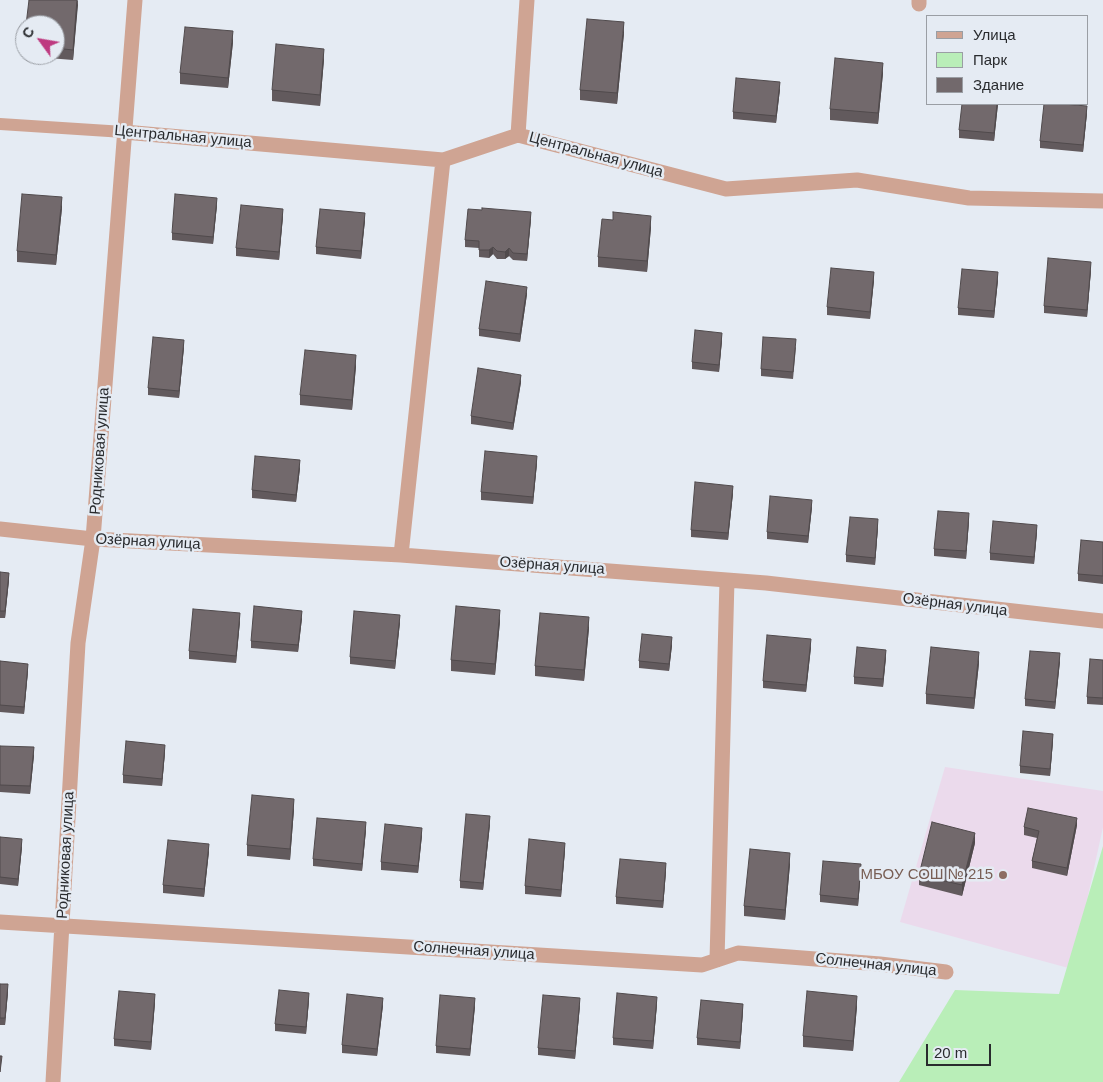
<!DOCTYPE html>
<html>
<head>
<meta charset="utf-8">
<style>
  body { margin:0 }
  #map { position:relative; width:1103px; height:1082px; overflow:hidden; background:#e5ebf3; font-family:Helvetica,sans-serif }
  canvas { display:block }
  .legend { position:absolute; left:926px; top:15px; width:162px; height:90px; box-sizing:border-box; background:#e5ebf3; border:1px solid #9a9ea4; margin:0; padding:6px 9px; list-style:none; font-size:15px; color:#292b2e }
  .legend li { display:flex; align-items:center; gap:10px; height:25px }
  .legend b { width:25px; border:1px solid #9a9ea4 }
  .north { position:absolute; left:15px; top:15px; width:50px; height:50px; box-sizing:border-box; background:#e5ebf3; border:1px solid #9a9ea4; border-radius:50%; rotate:302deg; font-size:14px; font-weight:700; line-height:20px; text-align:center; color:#292b2e }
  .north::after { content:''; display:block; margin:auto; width:18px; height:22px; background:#be3a80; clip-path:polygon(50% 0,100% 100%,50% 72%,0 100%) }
  .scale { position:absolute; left:926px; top:1044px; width:65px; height:22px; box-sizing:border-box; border:2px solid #292b2e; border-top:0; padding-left:6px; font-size:15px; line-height:18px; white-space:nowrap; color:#292b2e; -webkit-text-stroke:4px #e5ebf3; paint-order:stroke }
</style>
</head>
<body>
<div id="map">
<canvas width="1103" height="1082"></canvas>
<ul class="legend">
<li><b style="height:6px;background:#cfa493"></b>Улица</li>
<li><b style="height:14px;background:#b9eeb8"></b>Парк</li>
<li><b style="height:14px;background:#72696c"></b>Здание</li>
</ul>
<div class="north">С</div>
<div class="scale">20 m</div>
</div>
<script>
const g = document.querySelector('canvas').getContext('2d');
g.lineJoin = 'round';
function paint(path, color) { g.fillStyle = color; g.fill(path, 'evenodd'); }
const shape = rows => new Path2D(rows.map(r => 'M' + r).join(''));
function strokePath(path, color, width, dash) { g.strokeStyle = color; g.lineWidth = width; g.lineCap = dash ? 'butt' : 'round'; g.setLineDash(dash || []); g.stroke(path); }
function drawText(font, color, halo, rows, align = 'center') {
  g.font = font + ' Helvetica,sans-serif'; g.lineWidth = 5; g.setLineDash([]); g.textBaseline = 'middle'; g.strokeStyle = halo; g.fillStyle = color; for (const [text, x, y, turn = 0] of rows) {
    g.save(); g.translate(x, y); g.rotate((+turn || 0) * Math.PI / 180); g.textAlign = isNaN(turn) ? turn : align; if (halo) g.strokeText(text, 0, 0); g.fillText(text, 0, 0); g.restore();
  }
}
paint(shape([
  [945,767,1103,791,1103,827,1072,969,900,922]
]), '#ebdaec');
paint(shape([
  [1103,846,1103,1082,899,1082,955,990,1059,994]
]), '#b9eeb8');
strokePath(shape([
  [0,124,124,132]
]), '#cfa493', 12);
strokePath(shape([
  [919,4,919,0],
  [124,132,443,160,518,135,726,189,857,180,969,198,1103,201],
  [518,135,527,0],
  [0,529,93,539,401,555,766,583,1103,621],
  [401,555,443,160],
  [0,922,702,965,738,953,880,964,946,972],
  [717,960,727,580],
  [53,1082,78,643,93,539,135,0]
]), '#cfa493', 15);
paint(shape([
  [78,0,73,60,24,56,25,36,25,55,55,55,55,25],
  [624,33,617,104,580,100,580,90],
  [233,42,228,88,180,84,180,73],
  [324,59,320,106,272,101,272,90],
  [883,73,878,124,830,120,830,109],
  [780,89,776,123,733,119,733,112],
  [998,104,994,141,959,138,959,130],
  [1087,113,1083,152,1040,148,1040,141],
  [217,205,213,244,172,240,172,233],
  [62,208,56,265,17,262,17,251],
  [283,216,279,260,236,256,236,248],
  [531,219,527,261,513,260,509,256,505,259,497,259,493,254,489,258,479,257,479,248,465,247,465,240],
  [365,220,361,259,316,254,316,247],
  [651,227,647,272,598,267,598,257],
  [1091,270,1087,317,1044,313,1044,306],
  [874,280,870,319,827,315,827,307],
  [998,280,994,318,958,315,958,308],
  [527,294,520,342,479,336,479,329],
  [722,340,719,372,692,369,692,362],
  [184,347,179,398,148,395,148,388],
  [796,347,793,379,761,376,761,369],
  [356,366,352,410,300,405,300,395],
  [521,382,513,430,471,424,471,416],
  [537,463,533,504,481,500,481,492],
  [300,468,296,502,252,498,252,490],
  [733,493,728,540,691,537,691,530],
  [812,507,808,543,767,539,767,532],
  [969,521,966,559,934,556,934,549],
  [878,527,875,565,846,562,846,555],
  [1037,532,1034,564,990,560,990,553],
  [1103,542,1103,584,1078,581,1078,574],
  [0,572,9,580,5,618,0,618],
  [302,618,298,652,251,648,251,641],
  [240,621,236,663,189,659,189,651],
  [500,621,495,675,451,671,451,660],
  [400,622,395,669,350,664,350,657],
  [589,628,584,681,535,676,535,666],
  [672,645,669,671,639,668,639,661],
  [811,647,806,692,763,688,763,681],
  [886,657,883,687,854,684,854,677],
  [1103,660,1103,705,1087,704,1087,697],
  [0,661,28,671,24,714,0,712],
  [1060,661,1055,709,1025,706,1025,699],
  [979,663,974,709,926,704,926,694],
  [1053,741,1050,776,1020,773,1020,766],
  [0,746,34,755,30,794,0,792],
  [165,752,162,786,123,783,123,775],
  [294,809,290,860,247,856,247,845],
  [490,824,483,890,460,888,460,881],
  [1077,825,1067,876,1032,868,1032,861,1037,838,1024,835,1024,827],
  [366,830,362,871,313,866,313,859],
  [422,835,418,873,381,870,381,862],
  [0,837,22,847,18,886,0,884],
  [975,843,962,896,919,885,919,875],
  [565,850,561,897,525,894,525,886],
  [209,851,204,897,163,893,163,885],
  [790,864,785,920,744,916,744,906],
  [666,871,663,908,616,904,616,897],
  [861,871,858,906,820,902,820,895],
  [0,984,8,992,5,1025,0,1025],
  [309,1000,306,1034,275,1031,275,1024],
  [155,1002,151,1050,114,1046,114,1039],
  [657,1004,653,1049,613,1045,613,1038],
  [383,1005,377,1056,342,1053,342,1045],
  [580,1005,575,1059,538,1055,538,1048],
  [475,1006,470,1056,436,1053,436,1046],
  [857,1006,853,1051,803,1047,803,1036],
  [743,1011,740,1049,697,1045,697,1038]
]), '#625a5d');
paint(shape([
  [77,0,78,5,73,60,73,50],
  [624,22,624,33,617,104,617,93],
  [233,31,233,42,228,88,228,78],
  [324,49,324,59,320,106,320,95],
  [883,63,883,73,878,124,878,113],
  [780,82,780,89,776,123,776,116],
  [997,104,998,104,994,141,994,133],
  [1087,106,1087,113,1083,152,1083,145],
  [62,197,62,208,56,265,56,255],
  [217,198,217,205,213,244,213,237],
  [283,209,283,216,279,260,279,252],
  [531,212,531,219,527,261,527,254],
  [365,213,365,220,361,259,361,251],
  [651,216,651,227,647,272,647,261],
  [493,247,493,254,489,258,489,250],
  [509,248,509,256,505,259,505,252],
  [1091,262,1091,270,1087,317,1087,310],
  [874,272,874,280,870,319,870,312],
  [998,272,998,280,994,318,994,311],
  [527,287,527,294,520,342,520,334],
  [722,333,722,340,719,372,719,365],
  [184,340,184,347,179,398,179,391],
  [356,355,356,366,352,410,352,400],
  [521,375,521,382,513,430,513,423],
  [537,456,537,463,533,504,533,497],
  [300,460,300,468,296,502,296,495],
  [733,486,733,493,728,540,728,533],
  [812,500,812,507,808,543,808,536],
  [969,513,969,521,966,559,966,551],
  [878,519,878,527,875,565,875,558],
  [1037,525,1037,532,1034,564,1034,557],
  [9,573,9,580,5,618,5,611],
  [500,610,500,621,495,675,495,664],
  [302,611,302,618,298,652,298,645],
  [240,613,240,621,236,663,236,656],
  [400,615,400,622,395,669,395,661],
  [589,617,589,628,584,681,584,670],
  [672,637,672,645,669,671,669,664],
  [811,639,811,647,806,692,806,685],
  [886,650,886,657,883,687,883,679],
  [979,652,979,663,974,709,974,698],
  [1060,653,1060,661,1055,709,1055,702],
  [28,664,28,671,24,714,24,707],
  [1053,734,1053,741,1050,776,1050,769],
  [165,745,165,752,162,786,162,779],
  [34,747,34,755,30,794,30,786],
  [294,799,294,809,290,860,290,849],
  [490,816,490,824,483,890,483,883],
  [1077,818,1077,825,1067,876,1067,868],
  [366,822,366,830,362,871,362,864],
  [422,828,422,835,418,873,418,866],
  [975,833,975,843,962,896,962,885],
  [22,839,22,847,18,886,18,879],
  [565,843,565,850,561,897,561,890],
  [209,844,209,851,204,897,204,889],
  [790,853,790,864,785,920,785,910],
  [666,863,666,871,663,908,663,901],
  [861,864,861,871,858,906,858,899],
  [8,984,8,992,5,1025,5,1018],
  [309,993,309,1000,306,1034,306,1027],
  [155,994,155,1002,151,1050,151,1042],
  [857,996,857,1006,853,1051,853,1041],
  [657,997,657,1004,653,1049,653,1041],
  [383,998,383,1005,377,1056,377,1049],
  [475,998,475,1006,470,1056,470,1049],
  [580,998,580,1005,575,1059,575,1051],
  [743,1004,743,1011,740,1049,740,1042]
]), '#504a4c');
const building = shape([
  [29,0,77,0,73,50,55,48,55,25,26,25,29,0],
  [587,19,624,22,617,93,580,90,587,19],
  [185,27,233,31,228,78,180,73,185,27],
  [276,44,324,49,320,95,272,90,276,44],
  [835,58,883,63,878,113,830,109,835,58],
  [736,78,780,82,776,116,733,112,736,78],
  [962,104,997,104,994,133,959,130,962,104],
  [1044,104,1063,104,1087,106,1083,145,1040,141,1044,104],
  [22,194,62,197,56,255,17,251,22,194],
  [175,194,217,198,213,237,172,233,175,194],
  [241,205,283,209,279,252,236,248,241,205],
  [482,208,531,212,527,254,513,253,509,248,505,252,497,251,493,247,489,250,479,250,479,241,465,240,468,209,482,210,482,208],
  [320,209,365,213,361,251,316,247,320,209],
  [613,212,651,216,647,261,598,257,602,219,613,220,613,212],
  [1048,258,1091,262,1087,310,1044,306,1048,258],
  [831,268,874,272,870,312,827,307,831,268],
  [962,269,998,272,994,311,958,308,962,269],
  [486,281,527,287,520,334,479,329,486,281],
  [695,330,722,333,719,365,692,362,695,330],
  [153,337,184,340,179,391,148,388,153,337],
  [763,337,796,339,793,372,761,369,763,337],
  [305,350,356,355,352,400,300,395,305,350],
  [478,368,521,375,513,423,471,416,478,368],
  [485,451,537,456,533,497,481,492,485,451],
  [255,456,300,460,296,495,252,490,255,456],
  [695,482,733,486,728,533,691,530,695,482],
  [770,496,812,500,808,536,767,532,770,496],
  [938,511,969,513,966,551,934,549,938,511],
  [850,517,878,519,875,558,846,555,850,517],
  [993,521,1037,525,1034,557,990,553,993,521],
  [1081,540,1103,542,1103,576,1078,574,1081,540],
  [0,572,9,573,5,611,0,611,0,572],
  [254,606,302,611,298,645,251,641,254,606],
  [456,606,500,610,495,664,451,660,456,606],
  [193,609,240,613,236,656,189,651,193,609],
  [354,611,400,615,395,661,350,657,354,611],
  [540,613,589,617,584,670,535,666,540,613],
  [642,634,672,637,669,664,639,661,642,634],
  [767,635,811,639,806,685,763,681,767,635],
  [857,647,886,650,883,679,854,677,857,647],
  [931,647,979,652,974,698,926,694,931,647],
  [1030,651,1060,653,1055,702,1025,699,1030,651],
  [1090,659,1103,660,1103,698,1087,697,1090,659],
  [0,661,28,664,24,707,0,705,0,661],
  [1023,731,1053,734,1050,769,1020,766,1023,731],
  [126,741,165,745,162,779,123,775,126,741],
  [0,746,34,747,30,786,0,785,0,746],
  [252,795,294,799,290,849,247,845,252,795],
  [1028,808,1077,818,1067,868,1032,861,1039,831,1024,827,1028,808],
  [466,814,490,816,483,883,460,881,466,814],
  [317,818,366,822,362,864,313,859,317,818],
  [932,822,975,833,962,885,919,875,932,822],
  [385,824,422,828,418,866,381,862,385,824],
  [0,837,22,839,18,879,0,877,0,837],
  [529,839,565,843,561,890,525,886,529,839],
  [168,840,209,844,204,889,163,885,168,840],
  [750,849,790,853,785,910,744,906,750,849],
  [620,859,666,863,663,901,616,897,620,859],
  [823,861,861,864,858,899,820,895,823,861],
  [0,984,8,984,5,1018,0,1018,0,984],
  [279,990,309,993,306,1027,275,1024,279,990],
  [119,991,155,994,151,1042,114,1039,119,991],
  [807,991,857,996,853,1041,803,1036,807,991],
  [617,993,657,997,653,1041,613,1038,617,993],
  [347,994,383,998,377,1049,342,1045,347,994],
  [440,995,475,998,470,1049,436,1046,440,995],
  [543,995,580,998,575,1051,538,1048,543,995],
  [701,1000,743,1004,740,1042,697,1038,701,1000],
  [0,1056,2,1056,0,1072,0,1056]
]);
paint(building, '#72696c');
strokePath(building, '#504a4c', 1);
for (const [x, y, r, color] of [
  [1003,875,5,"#8d6e63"]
]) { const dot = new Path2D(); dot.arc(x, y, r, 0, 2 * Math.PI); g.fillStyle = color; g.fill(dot); strokePath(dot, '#e5ebf3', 2); }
drawText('15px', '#292b2e', '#e5ebf3', [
  ["Центральная улица",183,137,5],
  ["Центральная улица",596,155,15],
  ["Родниковая улица",100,451,-86],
  ["Озёрная улица",148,542,3],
  ["Озёрная улица",552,566,4],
  ["Озёрная улица",955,605,7],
  ["Родниковая улица",66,855,-87],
  ["Солнечная улица",474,951,4],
  ["Солнечная улица",876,965,6]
]);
drawText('15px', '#785e54', '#e5ebf3', [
  ["МБОУ СОШ № 215",993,875]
], 'right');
</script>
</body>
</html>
